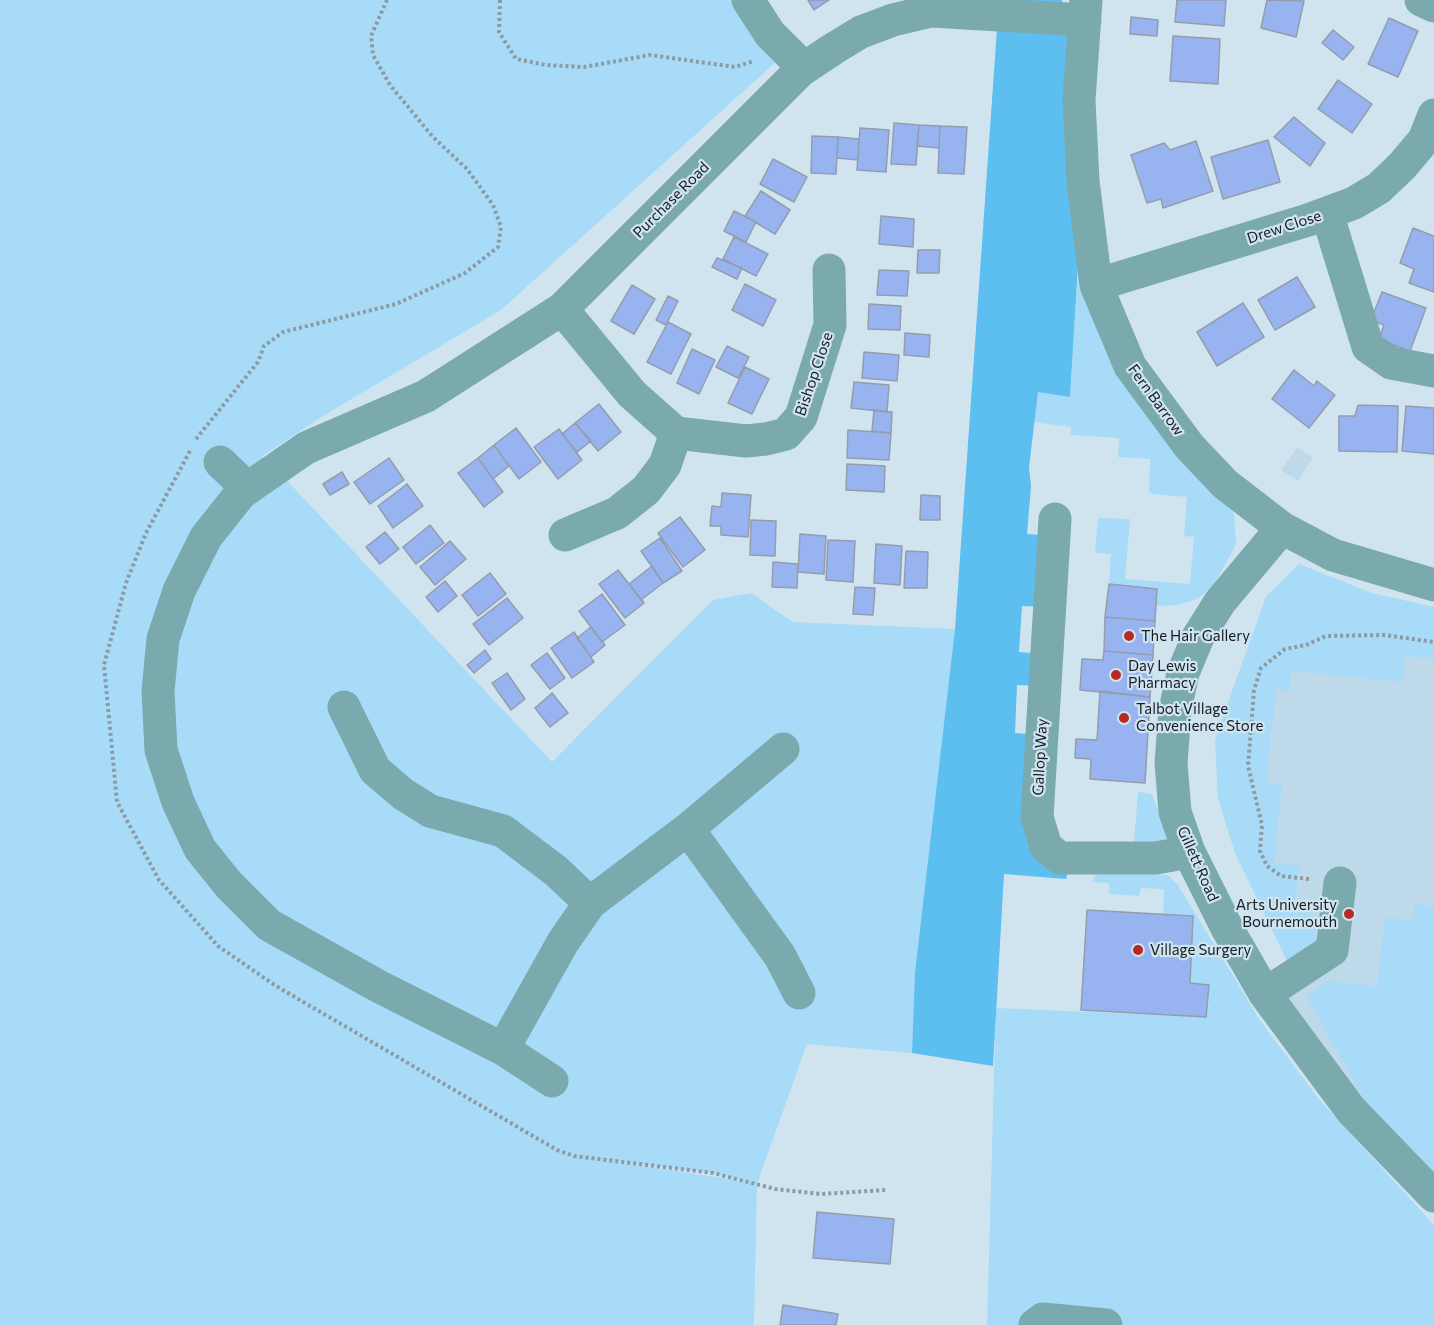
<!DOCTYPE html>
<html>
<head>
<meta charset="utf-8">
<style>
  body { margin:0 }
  canvas { display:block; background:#d0e4ef }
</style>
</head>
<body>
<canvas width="1434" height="1325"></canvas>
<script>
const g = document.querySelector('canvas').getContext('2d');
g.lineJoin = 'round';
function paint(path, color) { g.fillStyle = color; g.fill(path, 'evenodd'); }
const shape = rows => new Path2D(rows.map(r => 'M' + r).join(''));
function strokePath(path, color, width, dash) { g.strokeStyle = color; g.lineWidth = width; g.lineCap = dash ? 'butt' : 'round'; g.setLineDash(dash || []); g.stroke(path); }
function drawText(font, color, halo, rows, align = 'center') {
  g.font = font + ' Commissioner,sans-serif'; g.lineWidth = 4.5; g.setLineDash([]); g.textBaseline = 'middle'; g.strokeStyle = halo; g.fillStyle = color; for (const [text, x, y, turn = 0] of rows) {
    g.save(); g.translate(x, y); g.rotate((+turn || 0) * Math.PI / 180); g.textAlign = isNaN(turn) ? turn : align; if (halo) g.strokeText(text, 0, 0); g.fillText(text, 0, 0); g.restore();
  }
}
paint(shape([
  [1297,447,1313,458,1298,481,1281,470],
  [1299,564,1371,593,1434,607,1434,1196,1265,994,1294,975,1235,853,1218,798,1215,740,1234,685,1266,597]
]), '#bedaea');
paint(shape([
  [0,0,748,0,788,51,501,310,323,416,261,457,275,468,552,762,713,600,751,593,793,622,955,629,915,972,912,1053,807,1044,757,1184,754,1325,0,1325],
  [604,1160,713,1173,748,1182],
  [1078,270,1103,346,1127,389,1234,513,1236,544,1213,587,1197,599,1178,605,1156,606,1157,589,1109,584,1111,554,1095,553,1098,518,1130,519,1125,579,1190,584,1194,537,1184,536,1187,497,1152,494,1149,491,1150,459,1118,457,1119,438,1071,435,1071,427,1033,422,1038,391,1070,397],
  [1299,564,1371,593,1434,607,1434,659,1405,656,1403,682,1291,671,1289,691,1276,690,1266,782,1282,784,1274,863,1300,866,1294,911,1310,914,1316,925,1314,962,1294,975,1235,853,1218,798,1215,740,1266,597],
  [1138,792,1152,794,1164,826,1166,838,1162,844,1134,843],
  [1103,872,1168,875,1178,885,1261,1022,1318,1098,1434,1225,1434,1325,987,1325,996,1008,1206,1017,1190,983,1193,917,1163,915,1164,889,1141,888,1139,896,1109,894,1109,883,1092,882,1095,876],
  [1414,904,1434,906,1434,1196,1368,1106,1307,997,1327,981,1377,986,1385,917,1412,921]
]), '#a8dbf7');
paint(shape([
  [999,0,1062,0,1060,18,1085,20,1083,181,1070,397,1038,392,1029,467,1031,486,1027,534,1053,536,1048,607,1022,606,1019,652,1045,654,1043,686,1017,685,1015,733,1041,735,1037,817,1068,872,1066,879,1004,874,993,1066,912,1053,915,972,955,629]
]), '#5dbef0');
const building = shape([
  [808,0,829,0,814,10,808,0],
  [1177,0,1226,0,1224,26,1175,22,1177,0],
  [1267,0,1304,1,1296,37,1261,28,1267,0],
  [1131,17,1158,20,1157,36,1130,34,1131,17],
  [1389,18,1418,31,1398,77,1368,64,1389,18],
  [1333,30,1354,47,1343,60,1322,43,1333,30],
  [1173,36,1220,39,1218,84,1170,81,1173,36],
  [1338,80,1372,104,1352,133,1318,109,1338,80],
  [1294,117,1325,143,1310,166,1274,137,1294,117],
  [894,123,919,125,916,165,891,164,894,123],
  [919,125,940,126,939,148,917,146,919,125],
  [940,126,967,127,964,174,938,173,940,126],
  [860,128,889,130,886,172,857,170,860,128],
  [812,136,838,137,836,174,811,173,812,136],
  [838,137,859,139,858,160,837,158,838,137],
  [1268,140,1280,182,1223,199,1211,157,1268,140],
  [1196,141,1213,191,1163,208,1161,199,1147,203,1131,155,1164,143,1170,150,1196,141],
  [773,159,807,177,794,202,760,184,773,159],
  [761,191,790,210,775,234,745,216,761,191],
  [734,211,756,222,746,242,724,231,734,211],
  [881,216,914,219,913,247,879,244,881,216],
  [1413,228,1434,236,1434,292,1409,283,1414,269,1400,263,1413,228],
  [734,237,768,254,756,276,723,259,734,237],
  [918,250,940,250,939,273,917,273,918,250],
  [717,258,742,268,737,279,712,267,717,258],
  [879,270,909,271,907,296,877,295,879,270],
  [1297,277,1315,307,1275,330,1258,300,1297,277],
  [745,284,776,300,763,326,732,310,745,284],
  [632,285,655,299,634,334,611,321,632,285],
  [1382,292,1426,308,1410,351,1379,339,1384,325,1371,320,1382,292],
  [668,296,678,301,666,325,656,320,668,296],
  [1243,303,1264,337,1217,366,1197,332,1243,303],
  [869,304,901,306,900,330,868,329,869,304],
  [668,322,691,334,671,374,647,362,668,322],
  [905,333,930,335,929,357,904,355,905,333],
  [727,346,749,357,738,378,716,367,727,346],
  [692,349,715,360,699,394,677,383,692,349],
  [864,352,899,355,897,381,862,378,864,352],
  [745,367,769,379,752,414,728,403,745,367],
  [1294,370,1314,386,1317,381,1335,395,1309,428,1272,399,1294,370],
  [854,382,889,385,887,412,851,408,854,382],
  [599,404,621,432,598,451,575,423,599,404],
  [1358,405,1398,406,1397,452,1339,451,1339,416,1355,416,1358,405],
  [1406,406,1434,408,1434,454,1402,451,1406,406],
  [874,410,892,412,891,433,872,431,874,410],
  [575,423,591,441,577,452,562,434,575,423],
  [516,428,541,462,519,479,494,445,516,428],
  [559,429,582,460,558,479,534,447,559,429],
  [848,430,891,433,889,460,847,458,848,430],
  [494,445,509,466,493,479,478,458,494,445],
  [389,458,404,480,370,504,354,482,389,458],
  [478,458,503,492,484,507,458,473,478,458],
  [847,464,885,466,884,492,846,490,847,464],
  [342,472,349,484,330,495,323,484,342,472],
  [407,484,423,506,393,528,378,506,407,484],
  [722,493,751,495,748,537,721,535,721,526,710,526,712,506,721,507,722,493],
  [921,495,940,496,940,520,920,520,921,495],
  [680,517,705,550,683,567,658,533,680,517],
  [751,520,776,521,775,556,750,555,751,520],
  [430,525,444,543,416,564,403,547,430,525],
  [385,532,399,549,380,564,366,547,385,532],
  [800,534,826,536,824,574,798,572,800,534],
  [660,538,682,571,663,583,641,551,660,538],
  [828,540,855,541,853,582,826,580,828,540],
  [450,541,466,559,435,585,420,567,450,541],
  [876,544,902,546,900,585,874,583,876,544],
  [906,551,928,552,927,588,904,588,906,551],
  [773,562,798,564,797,588,772,587,773,562],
  [652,566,663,583,641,600,629,584,652,566],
  [618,570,644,603,625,618,599,584,618,570],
  [490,573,506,594,478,616,462,595,490,573],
  [445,581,457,596,438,612,426,597,445,581],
  [1109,584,1157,589,1155,621,1105,617,1109,584],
  [855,587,875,588,873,615,853,614,855,587],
  [602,594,625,625,602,642,579,611,602,594],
  [507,598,523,618,489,645,473,624,507,598],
  [1105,617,1155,621,1153,655,1104,651,1105,617],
  [591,627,605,645,591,657,577,638,591,627],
  [574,632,594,662,572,678,551,648,574,632],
  [485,650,491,659,474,673,467,665,485,650],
  [1104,651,1153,655,1150,697,1080,690,1082,659,1103,660,1104,651],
  [547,653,565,678,550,689,531,665,547,653],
  [507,673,525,699,511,710,492,683,507,673],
  [1100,691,1150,697,1145,783,1090,779,1091,759,1075,758,1076,739,1097,740,1100,691],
  [552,693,568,713,550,727,535,708,552,693],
  [1087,910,1193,916,1190,983,1209,985,1206,1017,1081,1010,1087,910],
  [817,1212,894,1219,890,1264,813,1258,817,1212],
  [783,1305,838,1314,836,1325,780,1325,783,1305]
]);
paint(building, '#97b4f1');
strokePath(building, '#949cad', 1.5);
strokePath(shape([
  [500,0,499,32,516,59,546,65,584,67,650,55,735,67,754,61],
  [196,439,258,362,264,346,283,332,396,304,465,273,498,247,501,227,493,205,467,169,432,136,390,85,373,55,371,36,387,0],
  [190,451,146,533,126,583,104,665,117,802,159,880,218,946,276,986,557,1150,574,1156,713,1173,775,1189,821,1194,886,1190],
  [1309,879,1281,876,1267,866,1260,851,1262,825,1248,766,1254,690,1261,668,1285,649,1306,645,1326,636,1384,635,1434,642]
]), '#8b9ba3', 4, [3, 3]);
strokePath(shape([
  [748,0,770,34,803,67],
  [1086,0,1079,100,1083,181,1096,285,1130,366,1189,446,1225,484,1282,528,1333,555,1434,585],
  [1421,0,1434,6],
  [1327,213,1368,347,1391,363,1434,371],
  [1096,285,1308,220,1354,203,1379,188,1402,166,1424,140,1434,115],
  [562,309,632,394,676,433,746,441,766,439,786,434,801,417,830,325,829,270],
  [220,462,247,488],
  [1055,519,1037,817,1046,847,1060,858,1156,858,1189,852],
  [1282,528,1220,602,1198,637,1183,673,1175,710,1171,763,1175,812,1189,852,1227,928,1265,994,1351,1110,1434,1196],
  [565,535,617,513,646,490,665,465,676,433],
  [344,707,375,770,403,794,430,811,503,831,556,871,590,903],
  [688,829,780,956,799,993],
  [1265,994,1332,950,1340,883],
  [503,1049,563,942,590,903,688,829,783,749],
  [552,1081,503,1049,378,986,269,925,229,885,200,849,178,802,161,750,158,691,163,639,179,591,206,537,241,493,306,448,426,396,562,309,800,71,833,49,861,32,893,20,931,11,1085,20],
  [1035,1325,1043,1319,1106,1325]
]), '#7aaaae', 33);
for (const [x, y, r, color] of [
  [1129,636,6,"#b82a21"],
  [1116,675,6,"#b82a21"],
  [1124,718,6,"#b82a21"],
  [1349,914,6,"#b82a21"],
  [1138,950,6,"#b82a21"]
]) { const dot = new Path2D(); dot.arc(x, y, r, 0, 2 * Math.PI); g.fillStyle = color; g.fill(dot); strokePath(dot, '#d0e4ef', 2); }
drawText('15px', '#151c21', '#d0e4ef', [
  ["Purchase Road",671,200,-45],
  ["Drew Close",1284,227,-18],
  ["Bishop Close",814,374,-71],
  ["Fern Barrow",1156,400,54],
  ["Gallop Way",1040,757,-87],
  ["Gillett Road",1198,864,66]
]);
drawText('15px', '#151c21', '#d0e4ef', [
  ["The Hair Gallery",1141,636],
  ["Day Lewis",1128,666],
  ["Pharmacy",1128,683],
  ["Talbot Village",1136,709],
  ["Convenience Store",1136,726],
  ["Arts University",1337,905,"right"],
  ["Bournemouth",1337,922,"right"],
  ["Village Surgery",1150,950]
], 'left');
</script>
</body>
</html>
